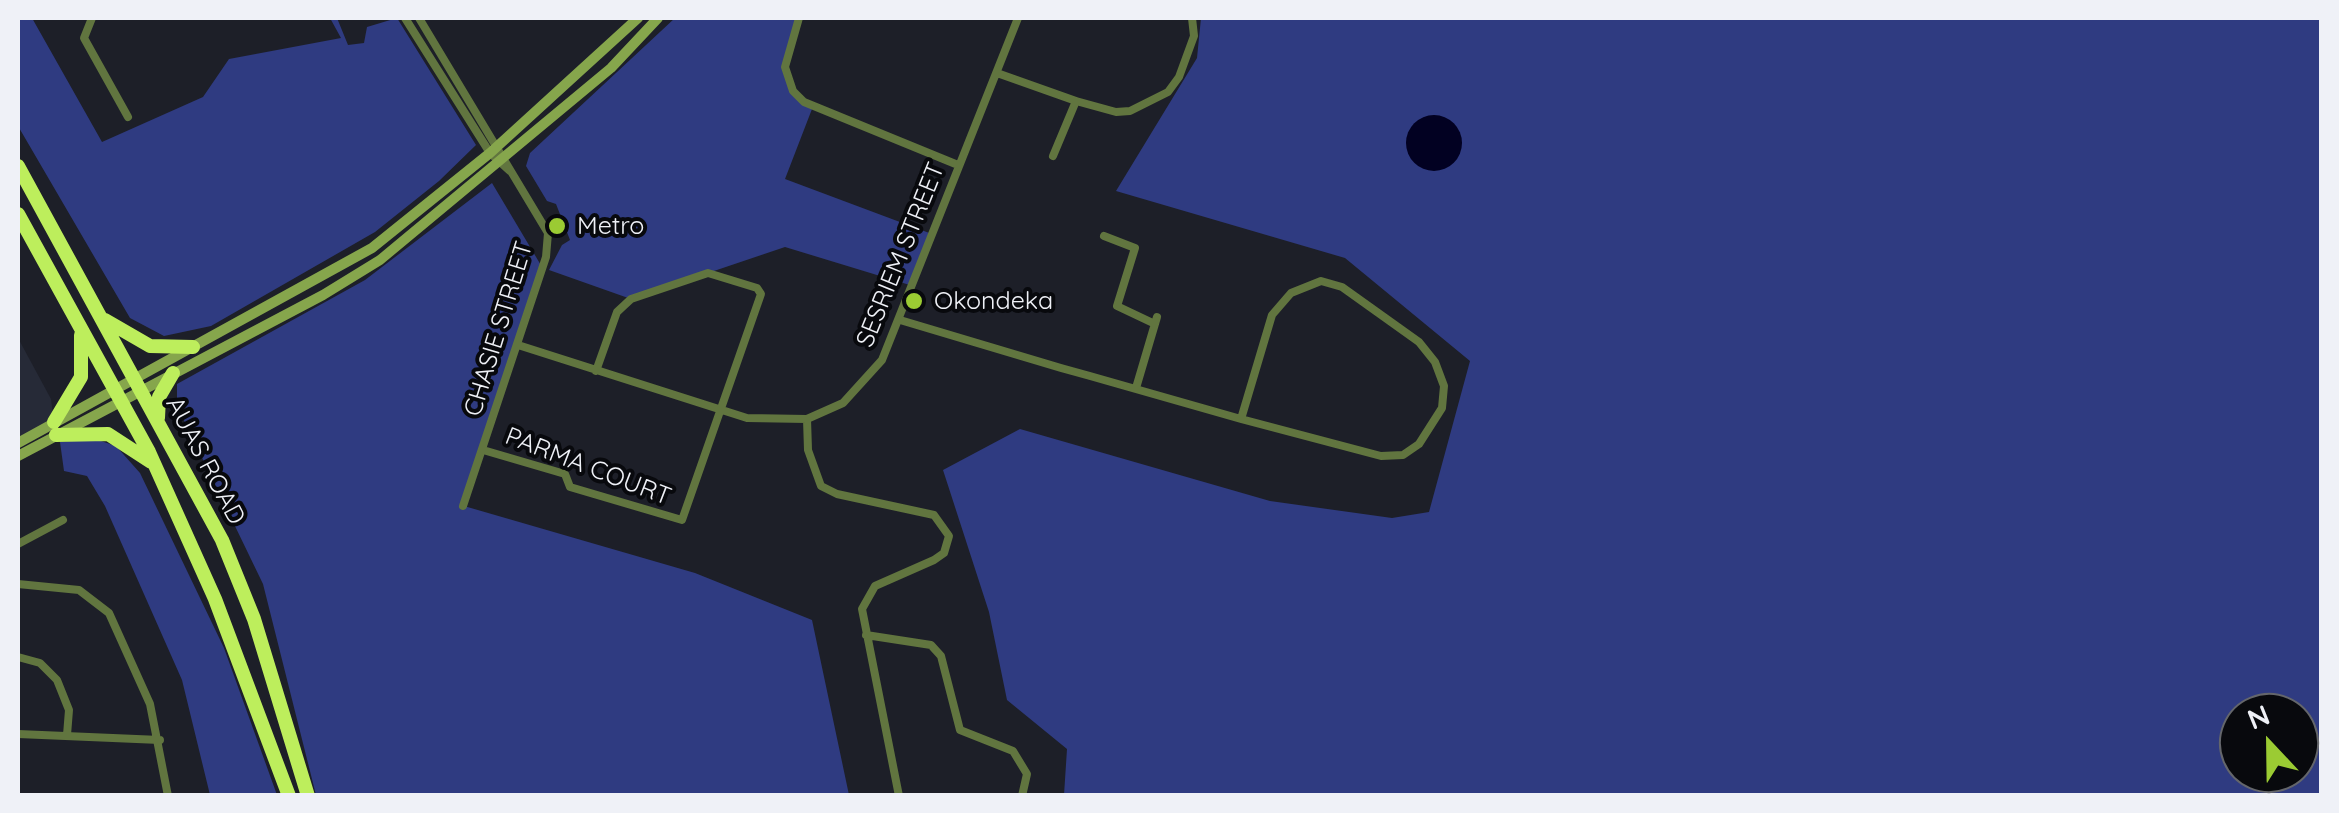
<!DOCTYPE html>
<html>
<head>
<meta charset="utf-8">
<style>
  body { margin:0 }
  #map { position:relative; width:2339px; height:813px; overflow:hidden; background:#1d1f28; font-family:Quicksand,sans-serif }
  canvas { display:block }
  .frame { position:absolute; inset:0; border:20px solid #eff1f7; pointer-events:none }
  .north { position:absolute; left:2219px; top:693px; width:100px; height:100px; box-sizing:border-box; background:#08090d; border:2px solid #64666b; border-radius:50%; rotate:338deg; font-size:28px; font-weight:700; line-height:40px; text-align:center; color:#eff1f7 }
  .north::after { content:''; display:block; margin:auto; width:35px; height:45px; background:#9bcb33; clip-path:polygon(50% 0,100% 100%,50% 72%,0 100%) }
</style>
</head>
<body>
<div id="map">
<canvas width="2339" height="813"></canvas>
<div class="frame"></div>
<div class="north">N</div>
</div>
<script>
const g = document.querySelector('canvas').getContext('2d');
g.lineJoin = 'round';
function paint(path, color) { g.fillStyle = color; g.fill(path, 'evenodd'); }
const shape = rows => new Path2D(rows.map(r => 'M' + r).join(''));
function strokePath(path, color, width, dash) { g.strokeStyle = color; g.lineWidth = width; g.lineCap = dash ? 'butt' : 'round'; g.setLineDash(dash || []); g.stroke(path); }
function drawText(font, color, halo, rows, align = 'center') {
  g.font = font + ' Quicksand,sans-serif'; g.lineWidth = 8; g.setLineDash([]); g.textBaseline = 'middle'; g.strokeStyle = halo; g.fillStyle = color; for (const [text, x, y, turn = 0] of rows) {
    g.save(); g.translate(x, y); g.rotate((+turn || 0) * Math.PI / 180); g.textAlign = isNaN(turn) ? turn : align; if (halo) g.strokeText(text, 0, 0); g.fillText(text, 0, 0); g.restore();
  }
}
paint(shape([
  [18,338,51,399,54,422,18,443]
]), '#262a37');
paint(shape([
  [18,18,32,18,102,142,203,97,229,59,341,38,330,18,337,18,348,45,364,43,367,27,397,18,476,145,439,181,375,232,211,326,164,336,130,318,18,126],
  [675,18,799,18,786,51,787,78,812,109,785,179,932,234,913,286,785,247,631,299,549,270,562,245,570,240,556,204,547,201,526,166,530,153],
  [1201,18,2321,18,2321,795,1064,795,1067,749,1007,700,989,612,943,470,1020,429,1270,501,1392,518,1429,512,1470,361,1345,258,1116,191,1197,58],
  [2239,713,2299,713,2299,773,2239,773],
  [492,183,542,267,464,506,695,573,812,620,849,795,316,795,263,584,177,406,177,384,365,280],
  [95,439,116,446,140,473,224,648,277,795,210,795,182,680,105,506,87,476,64,471,60,442]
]), '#2f3b81');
paint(shape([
  '1406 143a28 28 0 1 1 56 0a28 28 0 1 1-56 0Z'
]), '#020122');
strokePath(shape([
  [92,18,84,38,128,117],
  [405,18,490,153,510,171],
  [419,18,548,233,546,257,463,506],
  [799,18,785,67,793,91,804,102,958,165],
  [997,73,1076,101,1116,112,1130,111,1168,92,1179,77,1194,36,1192,18],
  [1053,156,1076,101],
  [1104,236,1135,248,1117,306,1155,324],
  [900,320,1061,368,1090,376,1241,419,1381,456,1403,455,1419,444,1442,408,1444,386,1435,362,1419,342,1342,287,1321,281,1291,293,1272,315,1241,419],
  [518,345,747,418,807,419,843,403,882,360,1018,18],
  [1136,388,1157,317],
  [807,419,808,450,821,486,837,494,934,515,949,536,944,553,934,560,875,586,862,609,899,796],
  [483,450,565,474,570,487,682,520,761,294,757,288,708,273,631,299,617,312,596,371],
  [18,544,63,520],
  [18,584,79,590,109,613,150,704,168,796],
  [866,635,931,645,941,656,960,730,1013,751,1027,774,1022,796],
  [18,657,40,663,57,680,69,710,67,735],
  [18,734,160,740]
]), '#61753f', 8);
strokePath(shape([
  [18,443,372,248,490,153,638,18],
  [18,456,323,295,380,260,611,68,658,18]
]), '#86a64c', 10);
strokePath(shape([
  [18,166,222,540,254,619,308,796],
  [18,214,149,452,215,599,289,796],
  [105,320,150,346,193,347],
  [158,418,159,397,173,373],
  [54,422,81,377,81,335],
  [56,435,108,434,151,462]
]), '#bdee5c', 14);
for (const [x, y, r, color] of [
  [557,226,10,"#9bcb33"],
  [914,301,10,"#9bcb33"]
]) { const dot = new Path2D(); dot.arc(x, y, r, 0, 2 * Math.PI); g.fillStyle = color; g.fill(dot); strokePath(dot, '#08090d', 4); }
drawText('25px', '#eff1f7', '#08090d', [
  ["Metro",577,226],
  ["Okondeka",934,301]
], 'left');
drawText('25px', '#eff1f7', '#08090d', [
  ["SESRIEM STREET",901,255,-68],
  ["CHASIE STREET",499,329,-73],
  ["AUAS ROAD",205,461,62],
  ["PARMA COURT",588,467,21]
]);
</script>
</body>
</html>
